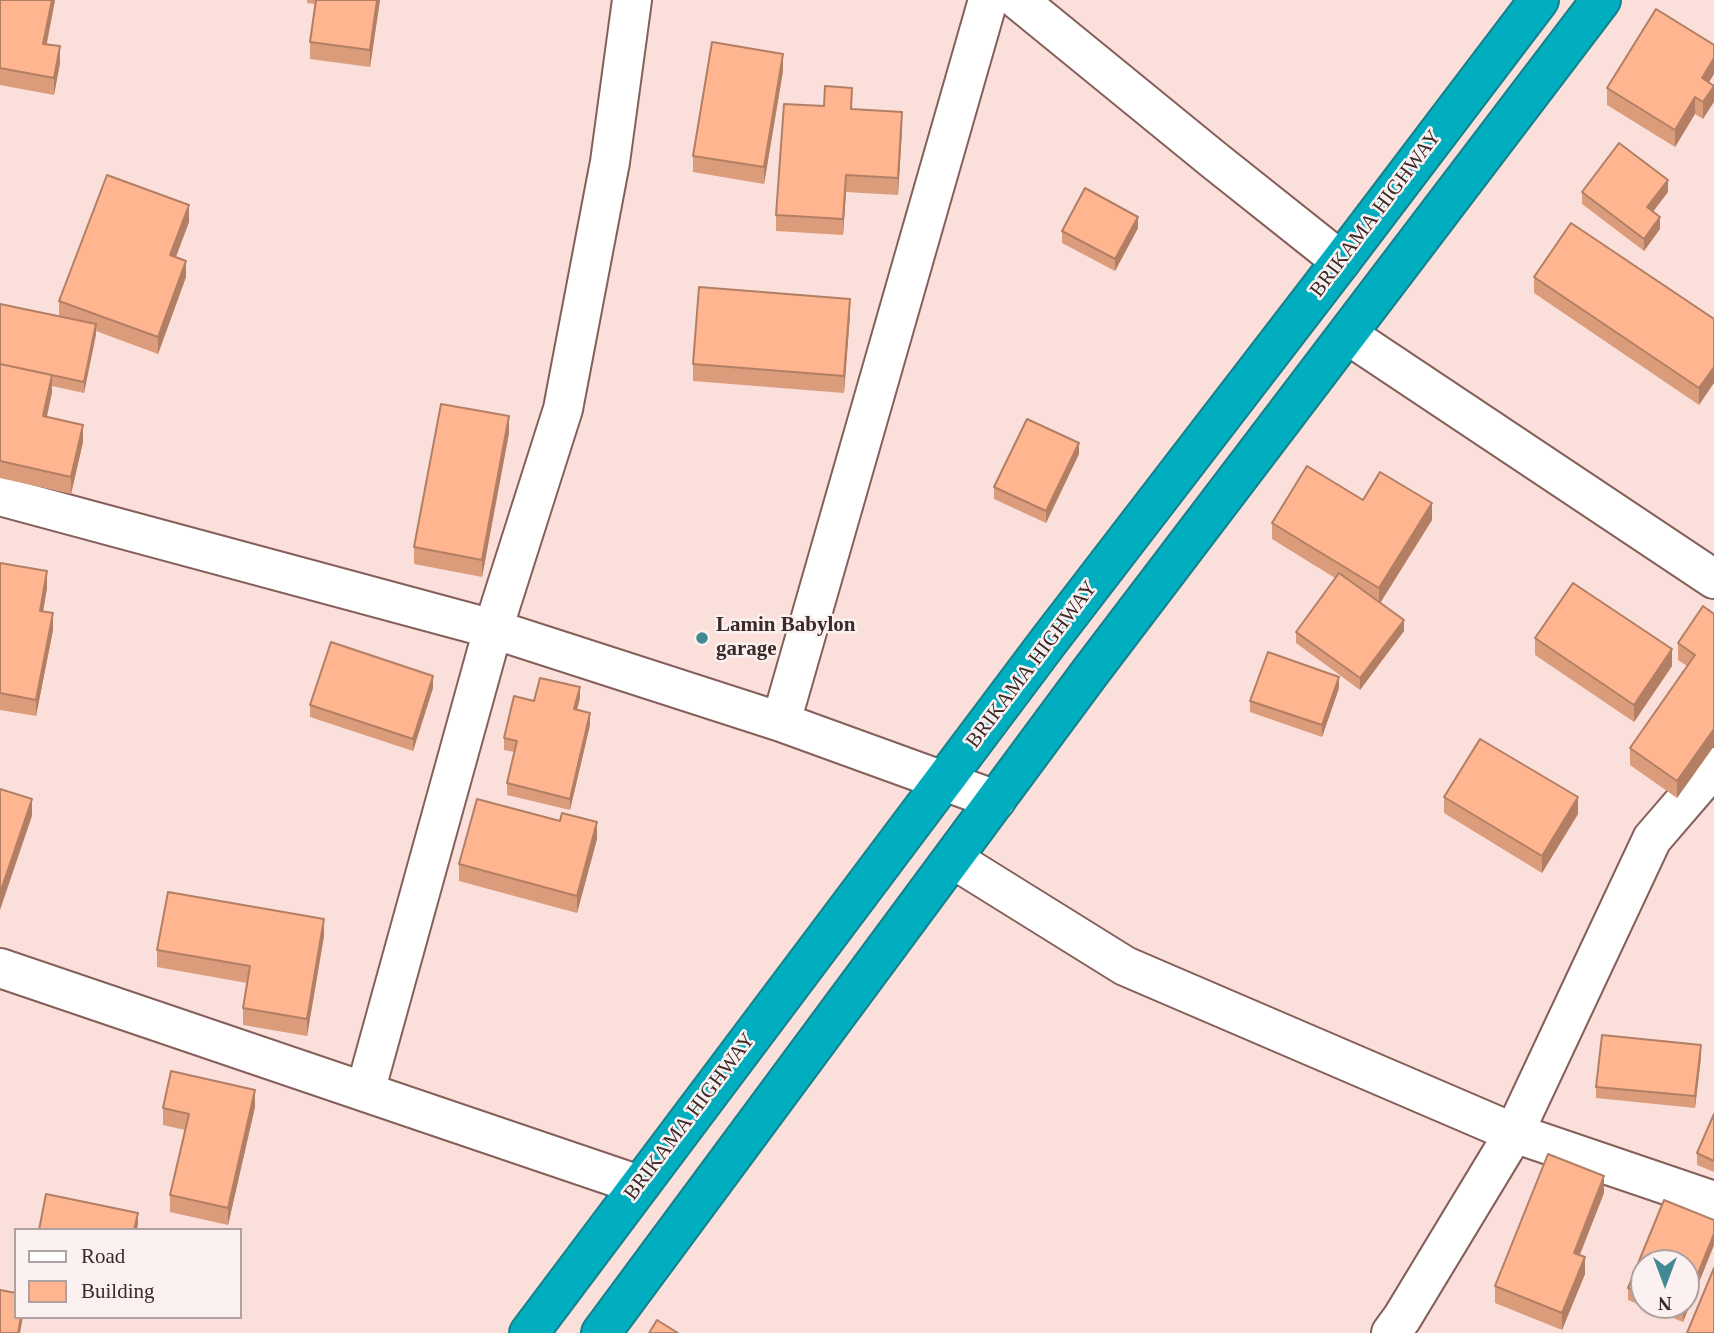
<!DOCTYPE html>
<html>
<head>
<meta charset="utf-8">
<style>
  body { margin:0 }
  #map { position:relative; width:1714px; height:1333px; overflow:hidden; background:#fbdfdb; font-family:"Times New Roman",serif }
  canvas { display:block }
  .legend { position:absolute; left:14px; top:1228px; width:228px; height:91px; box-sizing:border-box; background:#fbf1f0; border:2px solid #aea1a0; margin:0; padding:9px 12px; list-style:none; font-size:21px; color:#3b2a27 }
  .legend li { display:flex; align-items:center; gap:14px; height:35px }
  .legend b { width:35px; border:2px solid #aea1a0 }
  .north { position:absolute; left:1630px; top:1249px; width:70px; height:70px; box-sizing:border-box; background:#fbf1f0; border:2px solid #aea1a0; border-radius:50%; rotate:180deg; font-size:19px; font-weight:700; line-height:28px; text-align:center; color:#3b2a27 }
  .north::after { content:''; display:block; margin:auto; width:24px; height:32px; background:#428993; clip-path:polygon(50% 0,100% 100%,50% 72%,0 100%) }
</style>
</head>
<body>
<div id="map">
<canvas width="1714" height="1333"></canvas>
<ul class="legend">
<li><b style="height:9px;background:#fff"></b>Road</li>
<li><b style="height:19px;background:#ffb590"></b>Building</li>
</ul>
<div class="north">N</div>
</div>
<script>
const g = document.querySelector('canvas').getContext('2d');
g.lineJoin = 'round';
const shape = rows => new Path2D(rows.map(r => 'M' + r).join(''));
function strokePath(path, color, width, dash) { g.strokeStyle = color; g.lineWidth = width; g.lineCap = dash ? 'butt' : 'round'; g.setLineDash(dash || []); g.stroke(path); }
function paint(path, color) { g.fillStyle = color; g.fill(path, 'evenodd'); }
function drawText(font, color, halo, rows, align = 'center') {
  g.font = font + ' "Times New Roman",serif'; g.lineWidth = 5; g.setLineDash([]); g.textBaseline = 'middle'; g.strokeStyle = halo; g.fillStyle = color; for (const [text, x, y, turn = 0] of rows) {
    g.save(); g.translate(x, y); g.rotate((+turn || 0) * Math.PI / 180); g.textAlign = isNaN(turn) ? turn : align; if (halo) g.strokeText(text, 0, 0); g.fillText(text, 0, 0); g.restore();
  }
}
const street = shape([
  [1018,0,1214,160,1341,261],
  [1348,335,1714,579],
  [0,496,493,629,781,722,996,800],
  [781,722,988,0],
  [953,859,1125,966,1514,1133,1714,1201],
  [0,968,639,1185],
  [365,1092,493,629,563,409,610,162,632,0],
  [1391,1333,1402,1318,1514,1133,1652,839,1714,767]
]);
const highway = shape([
  [529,1333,1048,642,1341,261,1539,0],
  [601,1333,1091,671,1601,0]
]);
strokePath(street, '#855f59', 42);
strokePath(highway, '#15808a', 42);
strokePath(street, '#fff', 38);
strokePath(highway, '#00aec0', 38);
paint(shape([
  [0,0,55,0,47,44,60,63,54,95,0,85],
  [307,0,380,0,370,67,310,59,310,42,315,4,307,3],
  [783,71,764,184,693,172,693,156],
  [1709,82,1703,119,1695,114,1675,147,1607,105,1607,88],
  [852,109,902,129,898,195,846,192,843,235,776,231,776,215],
  [1582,192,1668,192,1653,212,1660,229,1644,251,1582,204],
  [189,222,176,257,186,277,158,354,96,331,84,393,52,386,52,392,47,417,83,442,71,494,0,478,0,306,59,316,59,301],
  [1138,228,1115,271,1062,243,1062,231],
  [1534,277,1714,319,1699,405,1534,293],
  [850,315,844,393,693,381,693,364],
  [509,433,482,577,414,564,414,547],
  [1079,454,1046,523,994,499,994,487],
  [1363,500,1432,520,1380,603,1404,631,1360,690,1296,643,1296,632,1335,578,1272,539,1272,523],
  [0,563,47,588,43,612,53,630,36,716,0,710],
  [1714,614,1714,746,1677,798,1630,765,1630,748,1687,666,1678,660,1678,643],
  [1535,638,1672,666,1634,722,1535,655],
  [433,688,413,751,310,717,310,705],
  [1339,688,1322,737,1250,712,1250,701],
  [580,698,577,710,590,725,570,810,507,795,507,783,514,752,504,750,504,738,534,701],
  [1444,797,1578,814,1542,873,1444,813],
  [597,839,577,913,459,881,459,864],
  [324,936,307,1036,243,1025,243,1008,247,983,157,967,157,950],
  [1701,1057,1695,1108,1596,1098,1596,1087],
  [255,1107,228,1225,170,1212,170,1195,185,1130,163,1125,163,1108],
  [1714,1114,1714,1172,1697,1165,1697,1153],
  [1604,1193,1579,1255,1585,1274,1562,1330,1495,1303,1495,1286],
  [1664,1200,1714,1220,1714,1245,1683,1322,1628,1300,1628,1288],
  [1644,1263,1686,1263,1686,1305,1644,1305]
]), '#db9c7c');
paint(shape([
  [52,0,55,0,43,61,43,44],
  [377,0,380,0,370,67,370,50],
  [60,46,60,63,54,95,54,78],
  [783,54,783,71,764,184,764,167],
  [1714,58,1714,74,1702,94,1702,78],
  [1714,86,1714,102,1703,119,1703,102],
  [1695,97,1695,114,1675,147,1675,130],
  [902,112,902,129,898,195,898,178],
  [846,175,846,192,843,235,843,219],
  [1668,180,1668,192,1647,219,1647,207],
  [189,205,189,222,170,272,170,255],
  [1138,217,1138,228,1115,271,1115,259],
  [1660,217,1660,229,1644,251,1644,239],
  [186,261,186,277,158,354,158,337],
  [850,299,850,315,844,393,844,376],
  [96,324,96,335,84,393,84,382],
  [1714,367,1714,383,1699,405,1699,388],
  [52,375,52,392,43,433,43,416],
  [509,416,509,433,482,577,482,560],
  [83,425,83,442,71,494,71,477],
  [1079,443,1079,454,1046,523,1046,511],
  [1432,503,1432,520,1379,605,1379,588],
  [47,571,47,588,40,628,40,611],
  [53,613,53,630,36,716,36,700],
  [1404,620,1404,631,1360,690,1360,678],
  [1672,649,1672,666,1634,722,1634,705],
  [433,676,433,688,413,751,413,739],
  [1339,677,1339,688,1322,737,1322,725],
  [580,687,580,698,574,721,574,709],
  [590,713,590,725,570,810,570,799],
  [1714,729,1714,746,1677,798,1677,781],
  [1578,797,1578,814,1542,873,1542,856],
  [32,799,32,816,0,910,0,893],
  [597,822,597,839,577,913,577,896],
  [324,919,324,936,307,1036,307,1019],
  [1701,1045,1701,1057,1695,1108,1695,1096],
  [255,1090,255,1107,228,1225,228,1208],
  [1604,1176,1604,1193,1574,1270,1574,1253],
  [138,1213,138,1224,137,1230,134,1230],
  [1714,1234,1714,1245,1683,1322,1683,1310],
  [1585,1257,1585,1274,1562,1330,1562,1313],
  [21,1317,23,1317,20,1333,18,1333]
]), '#b27f65');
const building = shape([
  [0,0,52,0,43,44,60,46,54,78,0,68,0,0],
  [316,0,377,0,370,50,310,42,316,0],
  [1656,9,1714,45,1714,58,1702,78,1714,86,1703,102,1695,97,1675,130,1607,88,1656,9],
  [712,42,783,54,764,167,693,156,712,42],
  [825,86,852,88,851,109,902,112,898,178,846,175,843,219,776,215,784,104,824,106,825,86],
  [1619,143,1668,180,1647,207,1660,217,1644,239,1582,192,1619,143],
  [107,175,189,205,170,255,186,261,158,337,59,301,107,175],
  [1085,188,1138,217,1115,259,1062,231,1085,188],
  [1571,223,1714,319,1714,367,1699,388,1534,277,1571,223],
  [699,287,850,299,844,376,693,364,699,287],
  [0,304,96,324,84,382,0,364,0,304],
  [0,364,52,375,43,416,83,425,71,477,0,461,0,364],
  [441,404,509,416,482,560,414,547,441,404],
  [1027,419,1079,443,1046,511,994,487,1027,419],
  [1307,466,1363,500,1380,472,1432,503,1379,588,1272,523,1307,466],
  [0,563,47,571,40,611,53,613,36,700,0,693,0,563],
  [1339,573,1404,620,1360,678,1296,632,1339,573],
  [1573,583,1672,649,1634,705,1535,638,1573,583],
  [1703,606,1714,614,1714,729,1677,781,1630,748,1695,655,1678,643,1703,606],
  [331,642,433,676,413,739,310,705,331,642],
  [1268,652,1339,677,1322,725,1250,701,1268,652],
  [540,678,580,687,574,709,590,713,570,799,507,783,517,741,504,738,514,696,534,701,540,678],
  [1480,739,1578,797,1542,856,1444,797,1480,739],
  [0,789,32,799,0,893,0,789],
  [477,799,560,821,562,813,597,822,577,896,459,864,477,799],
  [168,892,324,919,307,1019,243,1008,250,966,157,950,168,892],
  [1602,1035,1701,1045,1695,1096,1596,1087,1602,1035],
  [171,1071,255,1090,228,1208,170,1195,189,1114,163,1108,171,1071],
  [1714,1114,1714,1161,1697,1153,1714,1114],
  [1548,1154,1604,1176,1574,1253,1585,1257,1562,1313,1495,1286,1548,1154],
  [46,1194,138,1213,134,1230,39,1230,46,1194],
  [1664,1200,1714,1220,1714,1234,1686,1303,1686,1263,1644,1263,1644,1295,1628,1288,1664,1200],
  [1714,1268,1714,1333,1687,1333,1714,1268],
  [0,1290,16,1293,16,1317,21,1317,18,1333,0,1333,0,1290],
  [1670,1305,1685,1305,1683,1310,1670,1305],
  [657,1320,678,1333,649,1333,657,1320]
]);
paint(building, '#ffb590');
strokePath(building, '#b27f65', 2);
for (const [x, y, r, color] of [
  [702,638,7,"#428993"]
]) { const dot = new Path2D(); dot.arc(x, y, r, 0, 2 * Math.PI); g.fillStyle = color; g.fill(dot); strokePath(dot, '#fbf1f0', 2.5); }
drawText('21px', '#3b2a27', '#fbf1f0', [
  ["BRIKAMA HIGHWAY",1376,214,-53],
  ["BRIKAMA HIGHWAY",1032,665,-53],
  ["BRIKAMA HIGHWAY",690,1117,-53]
]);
drawText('bold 21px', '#3b2a27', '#fbf1f0', [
  ["Lamin Babylon",716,626],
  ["garage",716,650]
], 'left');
</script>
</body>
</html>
